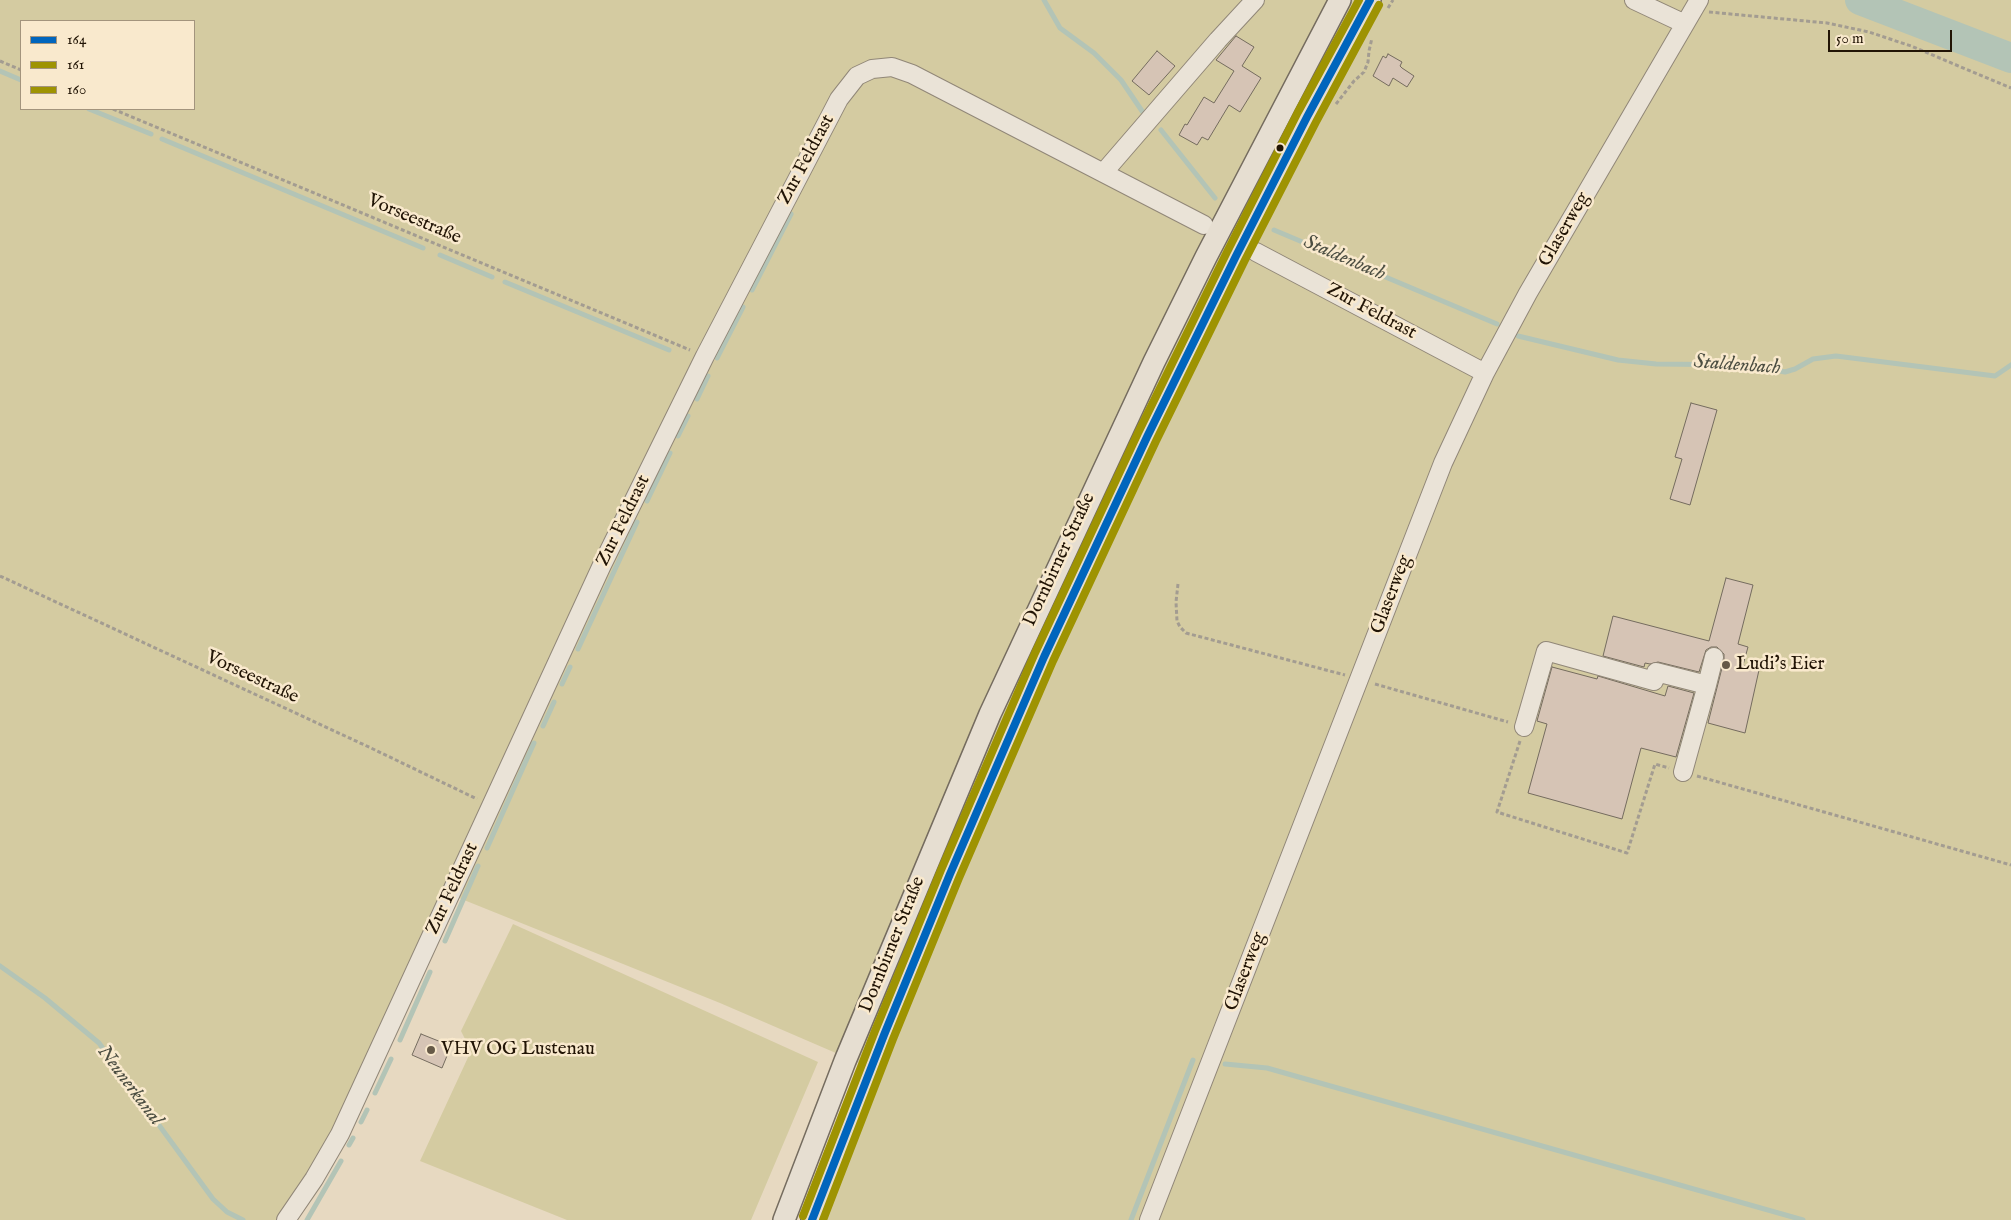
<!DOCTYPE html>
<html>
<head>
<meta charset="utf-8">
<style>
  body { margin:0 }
  #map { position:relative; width:2011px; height:1220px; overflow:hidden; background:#e7d9c1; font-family:"IM FELL English",serif }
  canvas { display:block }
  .legend { position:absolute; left:20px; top:20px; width:175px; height:90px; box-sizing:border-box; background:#f9e9cd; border:1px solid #a3947d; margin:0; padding:6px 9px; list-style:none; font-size:15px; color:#211405 }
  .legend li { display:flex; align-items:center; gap:10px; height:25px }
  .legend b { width:25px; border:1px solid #a3947d }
  .scale { position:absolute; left:1828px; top:30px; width:124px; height:22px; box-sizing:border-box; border:2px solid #211405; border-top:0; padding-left:6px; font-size:15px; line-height:18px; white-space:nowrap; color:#211405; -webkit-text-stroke:4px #f9e9cd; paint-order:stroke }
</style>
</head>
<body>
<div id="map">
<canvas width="2011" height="1220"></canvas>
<ul class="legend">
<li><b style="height:6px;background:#0065bd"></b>164</li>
<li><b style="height:6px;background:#9e9302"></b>161</li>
<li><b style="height:6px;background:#9e9302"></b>160</li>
</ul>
<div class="scale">50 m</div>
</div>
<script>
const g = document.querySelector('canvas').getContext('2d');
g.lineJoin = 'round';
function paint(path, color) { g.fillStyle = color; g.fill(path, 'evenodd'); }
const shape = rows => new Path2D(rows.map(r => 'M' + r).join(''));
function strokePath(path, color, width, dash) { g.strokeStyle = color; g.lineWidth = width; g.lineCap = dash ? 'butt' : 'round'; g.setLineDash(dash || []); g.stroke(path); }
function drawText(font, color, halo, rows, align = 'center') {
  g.font = font + ' "IM FELL English",serif'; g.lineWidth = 5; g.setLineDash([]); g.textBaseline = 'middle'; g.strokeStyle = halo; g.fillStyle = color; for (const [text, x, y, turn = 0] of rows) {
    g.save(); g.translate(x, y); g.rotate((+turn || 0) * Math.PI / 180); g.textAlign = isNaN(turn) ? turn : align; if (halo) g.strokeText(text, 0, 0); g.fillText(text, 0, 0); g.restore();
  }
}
paint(shape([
  [0,0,2011,0,2011,1220,810,1220,859,1063,720,1003,459,898,396,1003,320,1159,279,1220,0,1220],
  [21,21,194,21,194,109,21,109],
  [513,924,818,1062,751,1220,567,1220,420,1161,471,1051,461,1031]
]), '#d4cba1');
strokePath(shape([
  [1044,0,1060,28,1094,53,1121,80,1142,111],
  [0,71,21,80],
  [89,109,151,134],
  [1161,130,1215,198],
  [162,139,423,248],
  [1274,230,1497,324],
  [440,255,492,277],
  [505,282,669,350],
  [752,290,791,214],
  [1518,336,1618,360,1656,364,1750,365,1785,372,1795,369,1813,359,1836,356,1995,376,2011,365],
  [717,358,743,307],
  [697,399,708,376],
  [678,436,688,416],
  [647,501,670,453],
  [578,649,637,522],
  [562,684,570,667],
  [543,726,554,702],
  [487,848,534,743],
  [445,941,478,866],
  [0,966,45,998,99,1043,213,1199,227,1212,243,1220],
  [400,1040,430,972],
  [1225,1064,1267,1068,1803,1220],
  [375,1093,391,1059],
  [361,1122,367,1110],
  [349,1145,353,1138],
  [307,1220,341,1161],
  [1131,1220,1193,1060]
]), '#b3c4b6', 5);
strokePath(shape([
  [1860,0,2011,58]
]), '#b3c4b6', 30);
const building = shape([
  [1236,36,1254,47,1242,66,1261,78,1240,112,1229,105,1208,140,1202,137,1197,145,1179,135,1185,124,1187,125,1204,97,1214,103,1234,71,1216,60,1236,36],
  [1157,51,1175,66,1149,95,1132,81,1157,51],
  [1388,54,1402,62,1400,66,1402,68,1414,76,1407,87,1393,78,1389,86,1373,76,1383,56,1386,58,1388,54],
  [1691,403,1717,410,1690,505,1670,499,1682,459,1675,457,1691,403],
  [1726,578,1753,585,1738,644,1748,647,1743,665,1759,670,1745,733,1708,723,1724,660,1724,654,1717,647,1711,647,1706,650,1699,672,1658,662,1650,664,1645,663,1644,667,1603,656,1613,616,1709,641,1726,578],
  [1552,667,1597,679,1598,676,1665,696,1668,686,1694,693,1676,757,1641,748,1622,819,1528,793,1547,724,1537,721,1552,667],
  [421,1034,451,1046,442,1068,412,1055,421,1034]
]);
paint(building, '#d6c4b5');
strokePath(building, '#756c5f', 1);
const minor = shape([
  [1634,0,1685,24],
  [1104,172,1218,40,1255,0],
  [1256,252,1485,373],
  [1707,685,1714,657],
  [1524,727,1546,651,1654,681,1656,672,1707,685,1683,772],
  [286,1220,314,1179,340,1134,602,565,705,356,839,99,857,76,872,69,892,67,912,74,1204,225],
  [1149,1220,1443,463,1485,373,1528,293,1699,0]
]);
const major = shape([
  [784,1220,845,1061,990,714,1154,362,1206,257,1340,0],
  [812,1220,884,1035,950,874,1044,657,1095,547,1147,437,1236,256,1307,117,1370,0]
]);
strokePath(minor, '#918778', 20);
strokePath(major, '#756c5f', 24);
strokePath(shape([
  [1388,8,1393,0],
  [1709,12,1827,23,1869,32,1911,46,2011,88],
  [0,61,21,70],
  [1336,104,1354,81,1364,72,1368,62,1369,51,1372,38],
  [113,109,690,350],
  [0,576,371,748,477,799],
  [1178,584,1176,602,1177,621,1180,627,1186,633,1345,675],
  [1375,684,1508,722],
  [1520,741,1497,812,1627,853,1655,764,1669,768],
  [1697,776,2011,865]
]), '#a39c91', 3, [4, 2.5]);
strokePath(minor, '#eae3d7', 18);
strokePath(major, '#e6ded1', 21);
strokePath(shape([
  [812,1220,884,1035,950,874,1044,657,1147,437,1236,256,1307,117,1370,0]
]), '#0065bd', 8);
strokePath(shape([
  [823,1220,893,1039,959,878,1053,661,1156,441,1245,260,1316,122,1379,5]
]), '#9e9302', 8);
strokePath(shape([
  [803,1216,875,1031,941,870,1035,653,1138,433,1227,252,1298,112,1359,0]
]), '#9e9302', 8);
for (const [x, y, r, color] of [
  [1280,148,4.5,"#211405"],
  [1726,665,5,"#665947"],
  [431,1050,5,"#665947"]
]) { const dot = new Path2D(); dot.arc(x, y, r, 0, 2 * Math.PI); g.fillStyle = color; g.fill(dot); strokePath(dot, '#f9e9cd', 2); }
drawText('19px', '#211405', '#f9e9cd', [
  ["Zur Feldrast",807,160,-62],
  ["Vorseestraße",414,220,23],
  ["Glaserweg",1565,230,-60],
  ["Zur Feldrast",1371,312,28],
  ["Zur Feldrast",624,521,-64],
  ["Dornbirner Straße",1060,560,-65],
  ["Glaserweg",1392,595,-69],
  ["Vorseestraße",252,678,25],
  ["Zur Feldrast",453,889,-65],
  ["Dornbirner Straße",893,945,-68],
  ["Glaserweg",1246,972,-69]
]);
drawText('19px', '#211405', '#f9e9cd', [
  ["Ludi's Eier",1736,665],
  ["VHV OG Lustenau",441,1050]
], 'left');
drawText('italic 20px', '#4c4e42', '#f9e9cd', [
  ["Staldenbach",1344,259,23],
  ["Staldenbach",1737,366,4],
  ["Neunerkanal",129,1086,53]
]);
</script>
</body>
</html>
